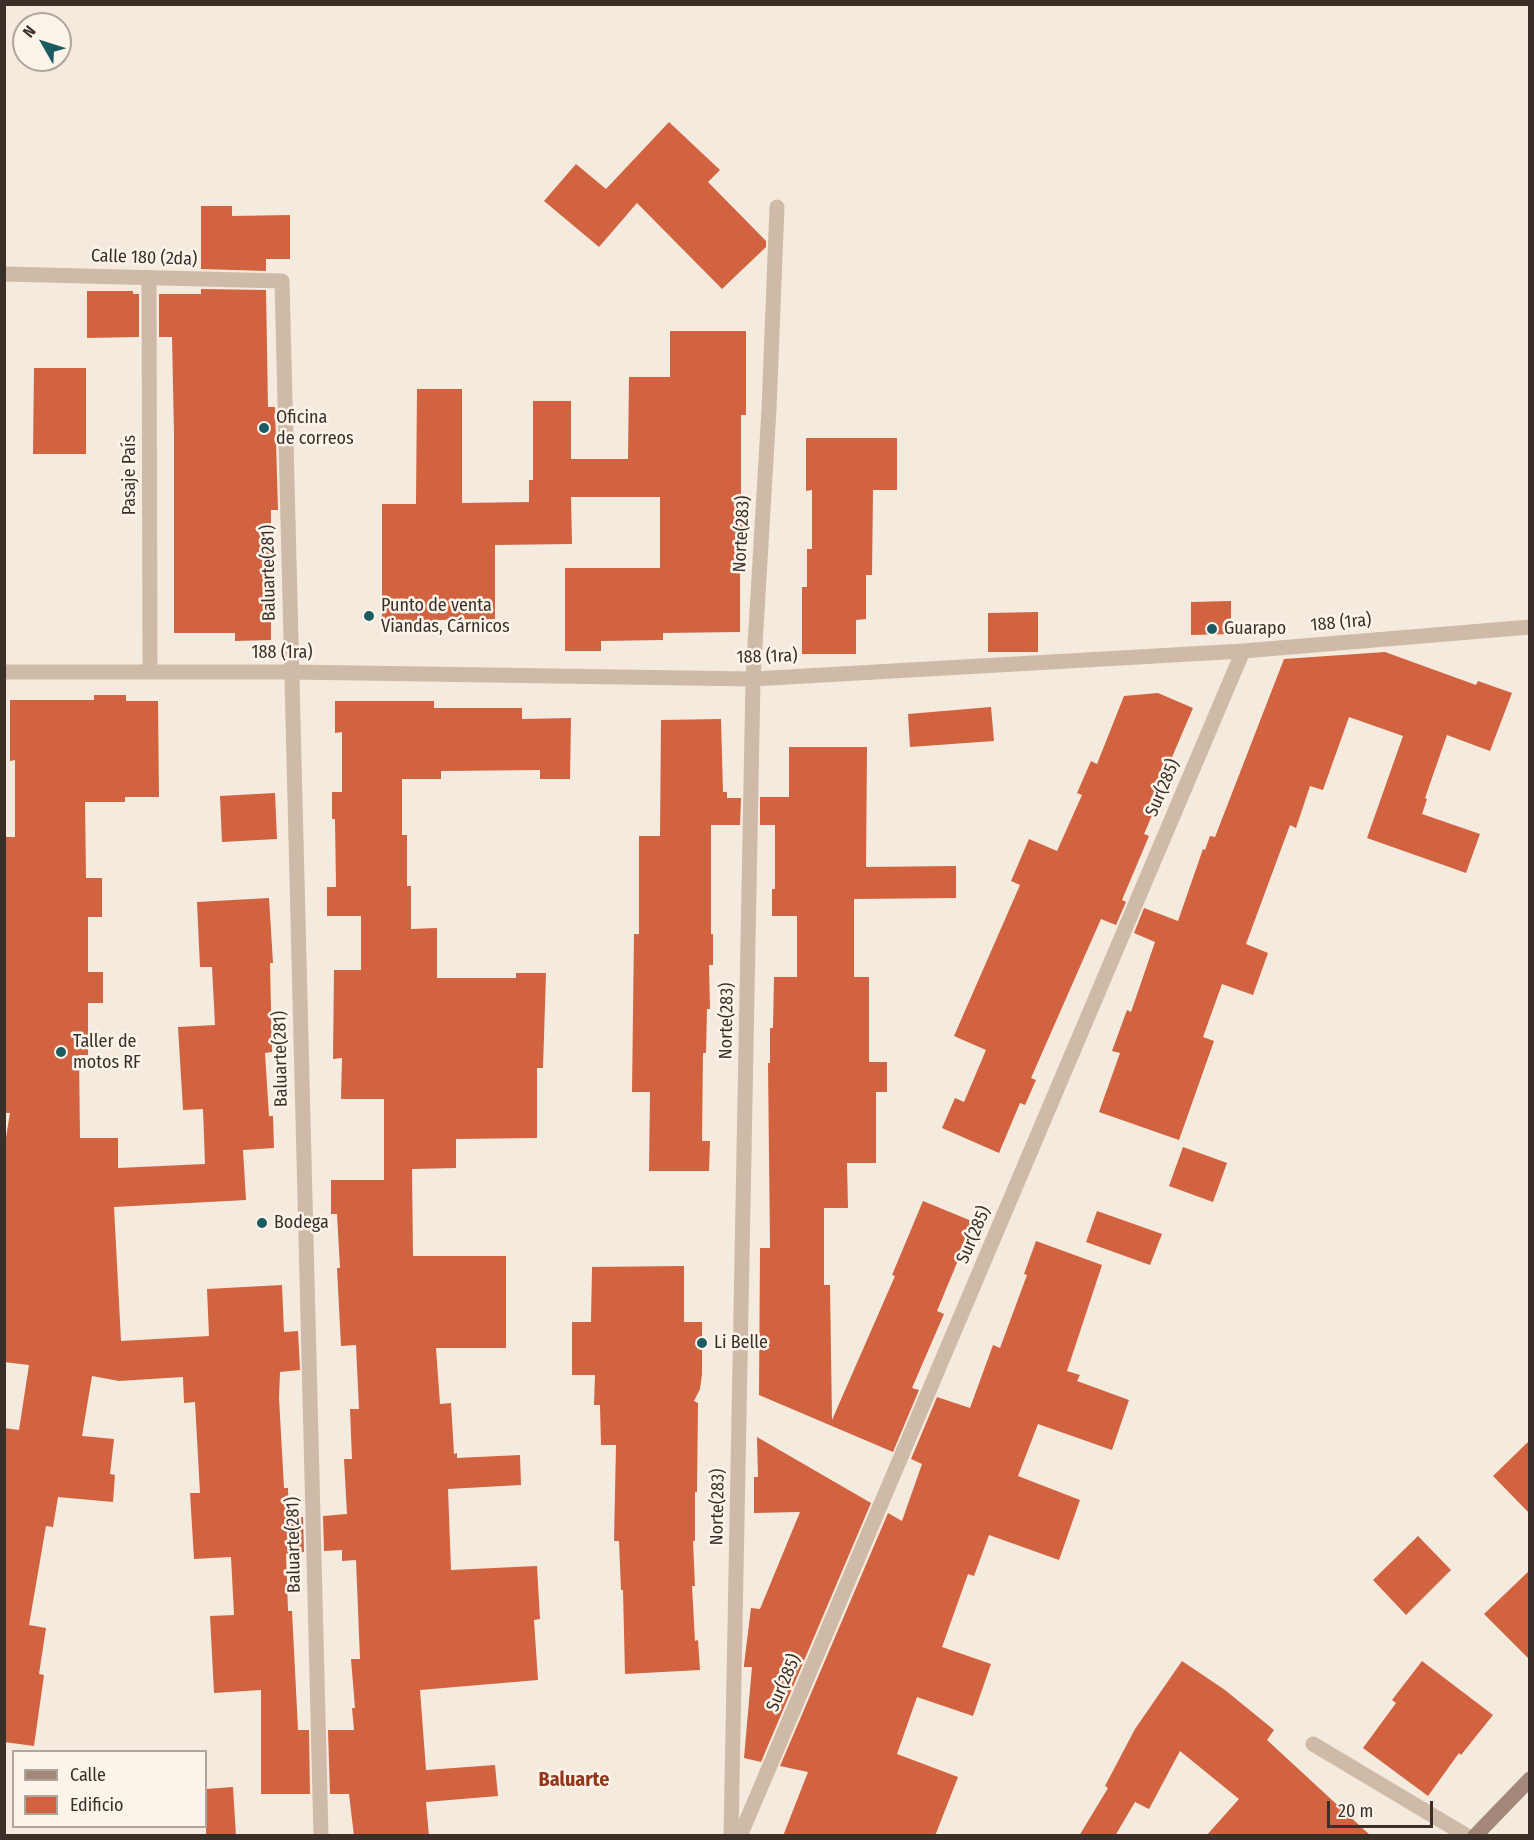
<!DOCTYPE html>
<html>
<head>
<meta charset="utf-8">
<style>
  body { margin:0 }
  #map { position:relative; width:1534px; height:1840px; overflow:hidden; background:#f5eade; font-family:"Fira Sans Condensed",sans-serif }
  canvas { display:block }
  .frame { position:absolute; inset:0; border:6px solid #3b2f29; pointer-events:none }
  .legend { position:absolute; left:12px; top:1750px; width:195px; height:78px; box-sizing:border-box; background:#fcf4eb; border:2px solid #afa59d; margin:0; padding:8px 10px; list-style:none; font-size:18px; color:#3b2f29 }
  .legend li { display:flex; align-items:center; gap:12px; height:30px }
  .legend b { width:30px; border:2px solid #afa59d }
  .north { position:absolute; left:12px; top:12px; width:60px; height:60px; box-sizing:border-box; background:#fcf4eb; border:2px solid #afa59d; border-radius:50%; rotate:309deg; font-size:16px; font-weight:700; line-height:24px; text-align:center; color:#3b2f29 }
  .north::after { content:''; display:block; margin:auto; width:21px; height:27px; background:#1a5c61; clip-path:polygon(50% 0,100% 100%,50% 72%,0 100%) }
  .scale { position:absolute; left:1327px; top:1801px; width:106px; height:27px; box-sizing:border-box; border:3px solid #3b2f29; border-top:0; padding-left:8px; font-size:18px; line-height:21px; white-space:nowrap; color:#3b2f29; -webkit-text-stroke:4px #fcf4eb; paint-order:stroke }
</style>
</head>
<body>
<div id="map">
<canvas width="1534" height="1840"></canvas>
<div class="frame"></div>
<ul class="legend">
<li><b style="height:8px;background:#a38879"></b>Calle</li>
<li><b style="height:16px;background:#d16340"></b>Edificio</li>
</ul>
<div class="north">N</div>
<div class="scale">20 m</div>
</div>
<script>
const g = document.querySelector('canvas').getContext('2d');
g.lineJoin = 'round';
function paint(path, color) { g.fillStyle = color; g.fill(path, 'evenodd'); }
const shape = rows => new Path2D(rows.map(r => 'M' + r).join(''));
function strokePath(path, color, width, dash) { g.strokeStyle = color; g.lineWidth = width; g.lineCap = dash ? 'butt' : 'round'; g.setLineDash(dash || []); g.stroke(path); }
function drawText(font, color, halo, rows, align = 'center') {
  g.font = font + ' "Fira Sans Condensed",sans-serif'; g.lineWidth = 5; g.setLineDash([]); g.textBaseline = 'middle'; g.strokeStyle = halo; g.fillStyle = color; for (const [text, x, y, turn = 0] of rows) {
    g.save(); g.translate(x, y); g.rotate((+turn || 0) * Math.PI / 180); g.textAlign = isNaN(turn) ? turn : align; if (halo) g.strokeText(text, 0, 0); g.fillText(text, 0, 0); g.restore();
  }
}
paint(shape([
  [669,122,720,170,708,182,766,241,766,247,722,289,637,203,599,247,544,201,576,164,606,189],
  [201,206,232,206,232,216,290,215,290,259,266,259,266,271,201,269],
  [201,289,266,290,268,407,275,407,278,510,271,510,271,640,235,641,235,633,174,633,174,433,172,337,159,337,159,294,201,294],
  [87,291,133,291,133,294,139,294,139,337,87,338],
  [670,331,746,331,746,415,741,415,741,511,743,511,743,552,740,552,740,632,663,633,663,640,601,641,601,651,565,651,565,568,660,568,660,497,571,497,572,544,495,545,495,619,434,620,434,629,382,629,382,504,416,504,417,389,462,389,462,503,529,502,529,480,533,480,533,401,571,401,571,459,628,459,629,377,670,377],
  [34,368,86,368,86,454,33,454],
  [806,438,897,438,897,490,873,490,872,575,866,575,866,619,856,620,856,654,802,654,802,587,807,587,807,549,812,549,812,490,806,491],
  [1231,601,1231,634,1191,635,1191,602],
  [1038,612,1038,652,988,652,988,613],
  [1385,652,1476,685,1478,681,1512,693,1490,751,1447,735,1425,798,1427,799,1422,814,1480,834,1466,873,1367,838,1403,736,1349,717,1323,790,1310,786,1296,828,1290,825,1246,944,1268,953,1253,995,1222,984,1203,1037,1214,1041,1179,1140,1099,1112,1120,1053,1112,1051,1127,1010,1131,1012,1155,942,1134,933,1144,908,1178,921,1203,849,1205,850,1210,836,1215,837,1284,659],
  [1158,693,1193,708,1158,790,1162,792,1144,834,1149,836,1122,900,1126,902,1116,925,1101,919,1031,1078,1036,1080,1025,1105,1020,1103,999,1153,942,1128,955,1098,964,1102,986,1050,954,1036,1020,885,1011,881,1029,839,1057,851,1082,795,1077,793,1091,761,1097,764,1124,696],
  [94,695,126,695,126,701,158,701,159,797,125,797,125,802,85,802,86,878,102,878,102,917,88,917,88,972,103,972,103,1003,88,1003,88,1055,79,1055,80,1138,118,1138,118,1168,205,1164,203,1109,183,1110,178,1027,215,1025,212,967,200,967,197,902,269,898,273,963,270,963,272,1052,265,1053,269,1116,273,1116,274,1148,243,1150,246,1200,114,1207,121,1341,209,1336,207,1289,282,1285,284,1332,298,1331,300,1370,280,1372,279,1398,284,1488,288,1488,289,1518,303,1517,304,1552,286,1554,288,1611,292,1611,298,1730,309,1730,310,1794,261,1794,261,1690,214,1693,210,1616,234,1615,231,1557,194,1559,190,1493,200,1493,195,1402,184,1403,183,1377,119,1381,92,1376,82,1436,114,1439,110,1474,115,1475,113,1502,58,1497,53,1527,46,1526,29,1625,46,1628,39,1674,44,1675,34,1746,4,1742,4,1428,19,1430,29,1365,4,1362,4,1149,10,1113,4,1113,6,879,6,837,15,837,15,760,10,761,10,700,94,700],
  [335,701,434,701,434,708,522,708,522,719,571,718,570,779,540,779,540,770,441,771,441,779,402,779,402,835,407,835,407,886,411,886,411,929,437,928,437,978,516,978,516,973,546,973,543,1068,537,1068,537,1138,456,1139,456,1168,412,1169,413,1256,506,1256,506,1348,436,1348,440,1404,451,1403,454,1454,457,1453,457,1458,520,1455,521,1485,448,1489,451,1570,537,1566,540,1619,534,1620,538,1680,420,1690,426,1770,495,1765,498,1796,426,1802,429,1836,354,1836,349,1794,330,1794,328,1730,354,1730,352,1708,355,1708,351,1659,360,1659,356,1560,342,1561,342,1550,324,1551,323,1516,347,1514,344,1459,352,1459,350,1409,359,1409,356,1345,341,1346,337,1268,340,1268,337,1214,331,1214,331,1180,384,1180,384,1099,341,1099,342,1058,333,1059,334,970,361,970,361,916,327,916,327,887,336,887,335,819,332,819,332,792,342,792,342,732,335,733],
  [991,707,994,741,910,747,908,714],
  [721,719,723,792,727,792,727,798,741,798,740,825,711,825,711,934,713,934,713,965,709,965,710,1009,707,1009,706,1053,703,1053,702,1141,710,1141,709,1171,649,1171,650,1092,632,1092,634,934,639,934,639,836,660,836,661,720],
  [789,747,867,747,866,867,956,866,956,898,854,899,854,977,869,977,869,1062,887,1062,887,1092,876,1092,876,1163,847,1163,848,1208,824,1208,824,1285,830,1285,832,1420,895,1276,892,1275,923,1201,974,1222,937,1311,944,1314,912,1388,919,1390,893,1452,759,1395,760,1248,770,1248,768,1063,770,1063,770,1028,773,1028,774,977,797,977,797,916,772,916,772,889,775,889,775,825,760,825,760,797,789,797],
  [275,793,277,839,222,842,220,796],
  [1183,1147,1227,1163,1213,1202,1169,1186],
  [1097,1211,1162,1234,1150,1265,1086,1242],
  [1036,1241,1102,1265,1067,1371,1080,1375,1077,1381,1129,1400,1112,1450,1038,1424,1018,1476,1080,1500,1059,1560,989,1535,974,1576,968,1574,942,1647,991,1664,973,1716,917,1697,897,1754,958,1777,935,1836,783,1836,808,1772,780,1766,888,1513,902,1521,922,1464,911,1459,937,1397,970,1408,993,1345,1000,1348,1027,1275,1024,1274],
  [684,1266,684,1322,702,1322,702,1374,700,1389,694,1401,698,1403,697,1492,695,1492,695,1541,693,1541,695,1586,692,1586,695,1641,698,1640,700,1670,625,1674,623,1590,621,1590,619,1541,614,1541,616,1445,601,1445,600,1405,594,1405,595,1375,572,1375,572,1322,591,1322,592,1267],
  [757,1437,871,1503,761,1762,744,1758,752,1667,744,1667,744,1665,751,1608,760,1609,800,1512,754,1513,754,1477,758,1477],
  [1530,1440,1530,1514,1493,1476],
  [1418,1536,1451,1570,1406,1615,1373,1580],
  [1530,1570,1530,1660,1484,1614],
  [1182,1661,1225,1690,1274,1730,1267,1740,1371,1836,1206,1836,1239,1799,1180,1751,1149,1809,1135,1802,1115,1836,1079,1836,1108,1788,1105,1786,1135,1729],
  [1422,1661,1493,1715,1461,1755,1459,1753,1428,1796,1363,1748,1396,1703,1392,1700],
  [233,1787,236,1836,206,1836,206,1789]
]), '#d16340');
strokePath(shape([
  [1313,1744,1467,1836]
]), '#cfbaa8', 15);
strokePath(shape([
  [4,274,282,281,321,1836],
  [149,278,150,672],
  [4,672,291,672,753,679,1243,651,1530,627],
  [731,1836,753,679,769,409,777,207],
  [740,1836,1243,651]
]), '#cfbaa8', 15);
strokePath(shape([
  [1475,1836,1530,1779]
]), '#a38879', 15);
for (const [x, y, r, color] of [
  [264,428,6,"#1a5c61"],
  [369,616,6,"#1a5c61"],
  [1212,629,6,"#1a5c61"],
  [61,1052,6,"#1a5c61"],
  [262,1223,6,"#1a5c61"],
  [702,1343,6,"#1a5c61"]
]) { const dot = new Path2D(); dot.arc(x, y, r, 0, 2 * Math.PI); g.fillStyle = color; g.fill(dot); strokePath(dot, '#fcf4eb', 2); }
drawText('18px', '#3b2f29', '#fcf4eb', [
  ["Calle 180 (2da)",144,258,2],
  ["Pasaje País",130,475,-90],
  ["Norte(283)",742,534,-87],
  ["Baluarte(281)",269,573,-91],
  ["188 (1ra)",1341,623,-5],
  ["188 (1ra)",282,653],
  ["188 (1ra)",767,657,-2],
  ["Sur(285)",1163,788,-67],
  ["Norte(283)",727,1021,-89],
  ["Baluarte(281)",281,1059,-91],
  ["Sur(285)",974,1235,-67],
  ["Norte(283)",718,1507,-89],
  ["Baluarte(281)",294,1545,-91],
  ["Sur(285)",784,1683,-67]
]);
drawText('18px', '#3b2f29', '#fcf4eb', [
  ["Oficina",276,418],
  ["de correos",276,439],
  ["Punto de venta",381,606],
  ["Viandas, Cárnicos",381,627],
  ["Guarapo",1224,629],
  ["Taller de",73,1042],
  ["motos RF",73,1063],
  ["Bodega",274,1223],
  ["Li Belle",714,1343]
], 'left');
drawText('bold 20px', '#92371a', '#fcf4eb', [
  ["Baluarte",574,1780]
]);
</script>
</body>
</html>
